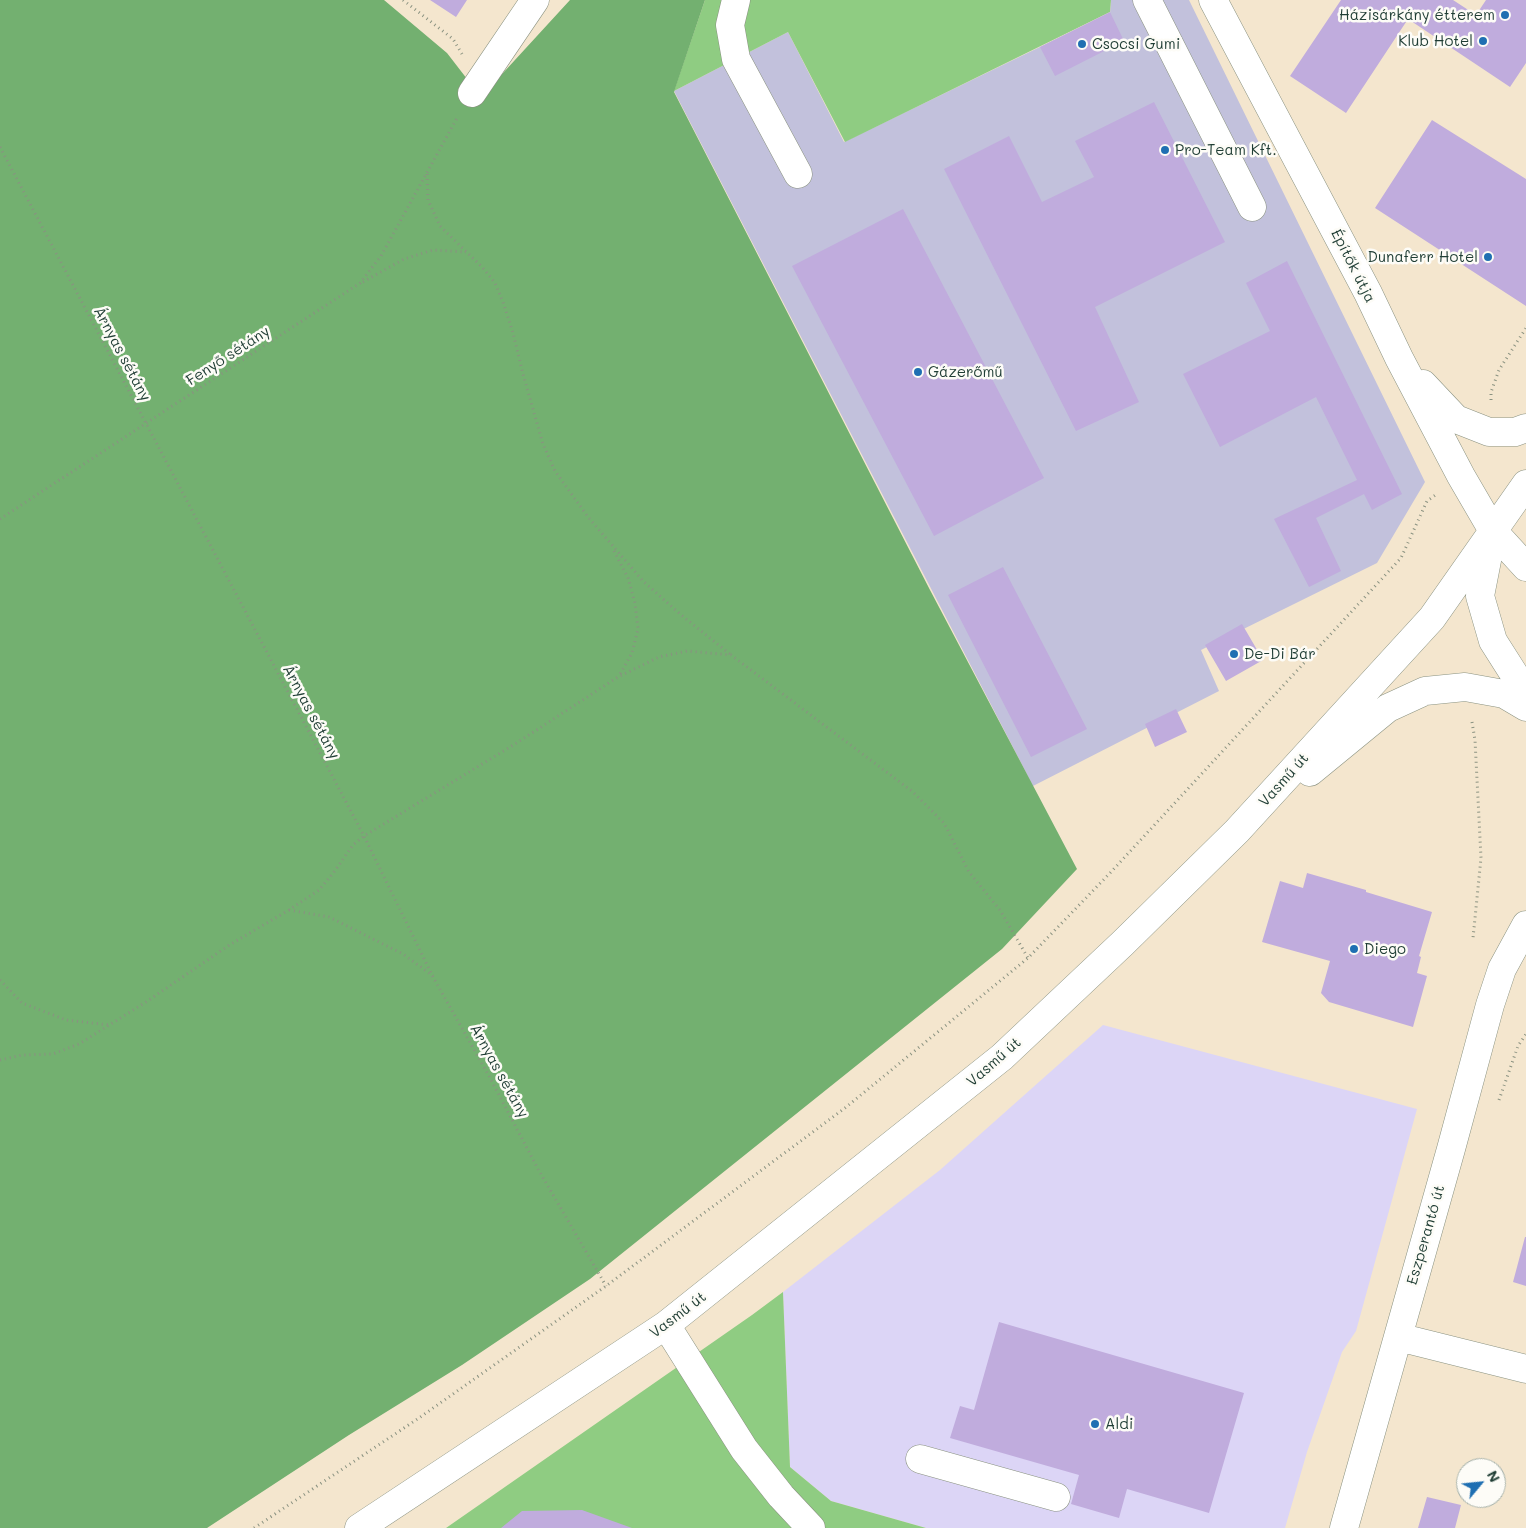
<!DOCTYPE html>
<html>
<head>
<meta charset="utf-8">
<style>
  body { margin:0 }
  #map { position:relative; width:1526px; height:1528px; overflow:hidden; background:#f4e6ce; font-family:Mali,sans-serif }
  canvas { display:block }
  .north { position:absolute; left:1456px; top:1458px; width:50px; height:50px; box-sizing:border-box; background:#fdfcf7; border:1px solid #a4b0a9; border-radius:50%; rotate:62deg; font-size:14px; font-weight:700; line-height:20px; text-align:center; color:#1f3d34 }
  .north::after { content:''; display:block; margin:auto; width:18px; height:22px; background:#1f6fb2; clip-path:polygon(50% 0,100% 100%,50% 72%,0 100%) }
</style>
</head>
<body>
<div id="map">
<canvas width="1526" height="1528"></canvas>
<div class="north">N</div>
</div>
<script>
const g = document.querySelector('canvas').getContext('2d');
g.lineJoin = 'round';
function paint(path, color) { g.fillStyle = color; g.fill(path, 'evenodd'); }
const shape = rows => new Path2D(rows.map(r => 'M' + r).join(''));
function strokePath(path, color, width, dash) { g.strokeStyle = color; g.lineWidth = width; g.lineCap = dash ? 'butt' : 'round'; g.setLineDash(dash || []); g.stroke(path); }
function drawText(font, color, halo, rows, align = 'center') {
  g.font = font + ' Mali,sans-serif'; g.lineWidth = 5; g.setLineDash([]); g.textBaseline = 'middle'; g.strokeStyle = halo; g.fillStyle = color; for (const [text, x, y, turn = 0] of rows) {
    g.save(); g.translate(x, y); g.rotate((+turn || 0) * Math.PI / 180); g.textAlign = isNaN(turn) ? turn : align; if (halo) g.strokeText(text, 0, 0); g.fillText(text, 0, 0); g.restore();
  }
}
paint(shape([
  [1103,1025,1417,1109,1356,1331,1342,1352,1307,1452,1285,1528,926,1528,831,1501,790,1467,783,1292,940,1170]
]), '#dcd5f6');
paint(shape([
  [1111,0,1189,0,1425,482,1377,563,1201,650,1219,691,1033,786,674,91,788,32,844,142,1110,13]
]), '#c2c1dc');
paint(shape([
  [705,0,1111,0,1110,12,845,142,788,32,674,91],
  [783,1292,790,1467,831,1501,926,1528,446,1528,752,1315]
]), '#8fcc82');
paint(shape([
  [0,0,384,0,447,53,481,97,570,0,705,0,674,92,930,590,1077,869,1002,949,590,1279,462,1365,349,1435,207,1528,0,1528]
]), '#73b070');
paint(shape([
  [430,0,467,0,456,17],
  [1341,0,1453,0,1476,15,1486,0,1526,0,1526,63,1510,87,1408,19,1346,113,1290,76],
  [1110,12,1124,41,1055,76,1040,47],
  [1154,102,1225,242,1095,307,1139,402,1076,431,944,169,1009,136,1042,202,1094,177,1075,141],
  [1432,120,1526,179,1526,306,1375,208],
  [903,209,1044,478,934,536,792,266],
  [1287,261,1402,494,1372,510,1364,494,1316,518,1341,571,1309,587,1274,519,1357,480,1316,397,1220,447,1183,374,1270,331,1246,283],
  [1003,567,1087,729,1031,757,948,595],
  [1242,624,1263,660,1226,681,1205,645],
  [1176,709,1187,732,1155,747,1145,724],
  [1307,873,1366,890,1366,892,1432,912,1419,956,1421,957,1417,973,1427,976,1413,1027,1329,1002,1321,993,1330,961,1262,942,1280,881,1303,888],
  [1525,1237,1526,1237,1526,1286,1513,1282],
  [999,1322,1244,1393,1209,1513,1127,1489,1119,1518,1071,1504,1079,1475,950,1438,960,1406,974,1410],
  [1427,1497,1461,1505,1455,1528,1418,1528],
  [582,1510,632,1528,501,1528,522,1511]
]), '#c0acdd');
const minor = shape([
  [736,0,730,25,736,59,798,174],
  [1147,0,1252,207],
  [1213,0,1368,293,1399,358,1461,476,1493,531,1526,567],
  [472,93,535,0],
  [1423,384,1456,419,1489,432,1515,432,1526,428],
  [1491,540,1480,596,1493,641,1526,693],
  [1310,772,1388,708,1425,691,1465,687,1504,694,1526,707],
  [666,1325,744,1449,781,1496,811,1528],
  [1398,1337,1526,1369],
  [920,1459,1056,1497],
  [359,1528,666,1325,1002,1057,1123,943,1237,831,1432,618,1526,484],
  [1344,1528,1451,1149,1490,1005,1502,969,1526,925]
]);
strokePath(minor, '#8a9281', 29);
strokePath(shape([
  [403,0,453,39,462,54],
  [0,147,364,836,433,977,489,1076,538,1169,606,1286],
  [427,174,428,200,440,226,483,268,495,283,503,302,513,333,523,374,543,444,555,471,588,517,643,581,680,614,731,655],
  [363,282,404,259,433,250,466,252],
  [1491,400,1491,392,1499,370,1526,328],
  [0,519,360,283,381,256,457,118],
  [614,551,628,578,635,603,638,629,632,653,619,676],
  [1472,722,1475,740,1481,858,1473,938],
  [289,910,329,917,403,954,433,976],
  [0,980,22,1003,66,1020,109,1025],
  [0,1060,22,1055,53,1054,79,1044,146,1002,231,944,289,910,319,890,334,872,353,845,364,836,515,744,618,677,659,657,687,651,731,655,913,792,944,823,969,872,1000,910,1028,958],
  [1499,1100,1518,1046,1526,1034],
  [254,1528,419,1418,606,1286,845,1108,1028,958,1111,872,1401,558,1427,501,1437,494]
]), '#8a9281', 3, [1, 4]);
strokePath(minor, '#fff', 28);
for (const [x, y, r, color] of [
  [1505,15,5,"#1f6fb2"],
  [1483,41,5,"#1f6fb2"],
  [1082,44,5,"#1f6fb2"],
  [1165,150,5,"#1f6fb2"],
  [1488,257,5,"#1f6fb2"],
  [918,372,5,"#1f6fb2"],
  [1234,654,5,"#1f6fb2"],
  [1354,949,5,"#1f6fb2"],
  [1095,1424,5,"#1f6fb2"]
]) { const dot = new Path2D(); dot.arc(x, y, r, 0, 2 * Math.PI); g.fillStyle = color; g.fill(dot); strokePath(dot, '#fdfcf7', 2); }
drawText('15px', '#1f3d34', '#fdfcf7', [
  ["Házisárkány étterem",1495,15,"right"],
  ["Klub Hotel",1473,41,"right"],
  ["Csocsi Gumi",1092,44],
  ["Pro-Team Kft.",1175,150],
  ["Dunaferr Hotel",1478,257,"right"],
  ["Gázerőmű",928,372],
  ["De-Di Bár",1244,654],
  ["Diego",1364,949],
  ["Aldi",1105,1424]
], 'left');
drawText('15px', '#1f3d34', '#fdfcf7', [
  ["Építők útja",1353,266,63],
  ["Árnyas sétány",122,354,62],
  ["Fenyő sétány",228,356,-33],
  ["Árnyas sétány",311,712,62],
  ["Vasmű út",1284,780,-48],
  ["Vasmű út",994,1062,-41],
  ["Árnyas sétány",499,1071,61],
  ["Eszperantó út",1426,1235,-74],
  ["Vasmű út",678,1315,-37]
]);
</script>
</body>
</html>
